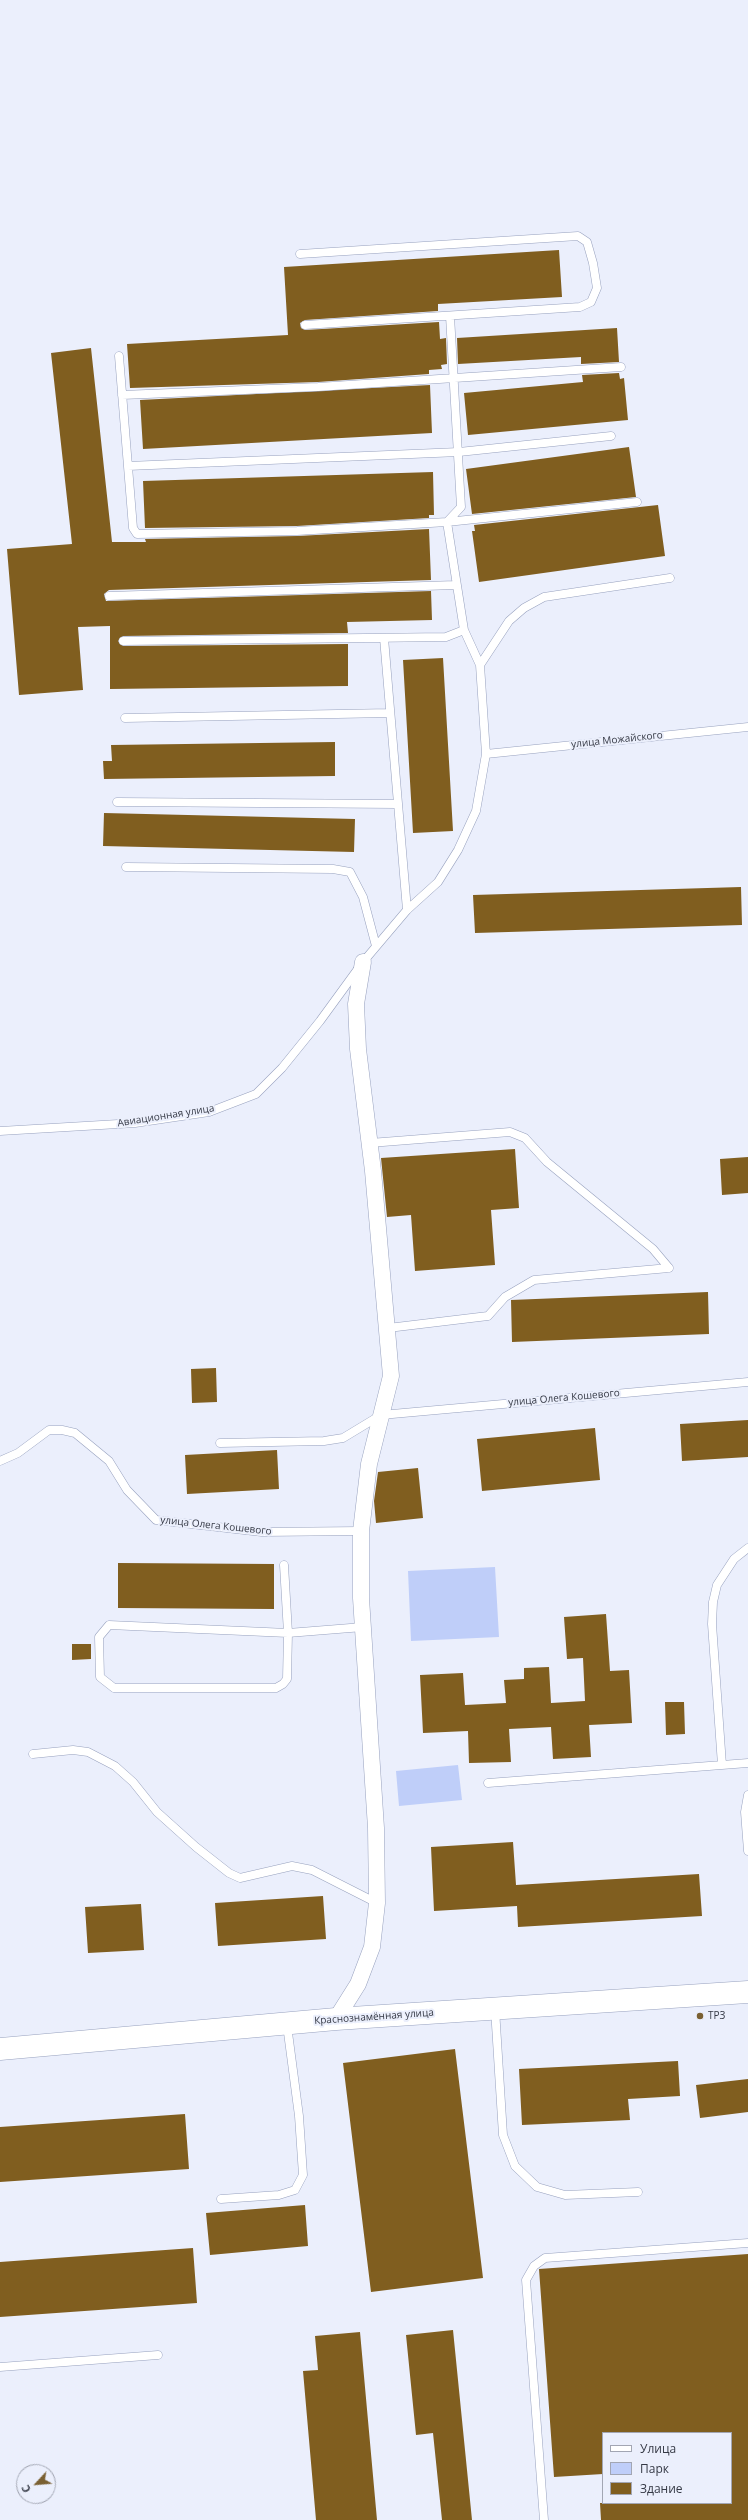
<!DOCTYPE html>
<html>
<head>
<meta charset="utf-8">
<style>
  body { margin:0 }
  #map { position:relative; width:748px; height:2520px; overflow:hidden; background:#ebeffc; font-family:"Open Sans",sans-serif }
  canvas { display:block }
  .legend { position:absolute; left:602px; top:2432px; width:130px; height:72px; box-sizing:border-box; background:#ebeffc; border:1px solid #a2a6b3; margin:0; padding:5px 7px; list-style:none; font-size:12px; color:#353945 }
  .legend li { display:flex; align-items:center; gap:8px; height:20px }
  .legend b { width:20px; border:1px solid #a2a6b3 }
  .north { position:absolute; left:16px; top:2464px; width:40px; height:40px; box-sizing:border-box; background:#ebeffc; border:1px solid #a2a6b3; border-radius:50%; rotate:244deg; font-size:11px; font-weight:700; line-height:16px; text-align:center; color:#353945 }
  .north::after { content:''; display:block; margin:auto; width:14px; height:18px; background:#7a6032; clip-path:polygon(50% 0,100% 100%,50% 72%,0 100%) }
</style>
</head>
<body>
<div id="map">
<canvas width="748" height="2520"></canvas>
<ul class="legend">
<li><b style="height:5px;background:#fff"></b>Улица</li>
<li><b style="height:11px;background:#bfcef9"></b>Парк</li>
<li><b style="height:11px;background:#805e1f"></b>Здание</li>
</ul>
<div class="north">С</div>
</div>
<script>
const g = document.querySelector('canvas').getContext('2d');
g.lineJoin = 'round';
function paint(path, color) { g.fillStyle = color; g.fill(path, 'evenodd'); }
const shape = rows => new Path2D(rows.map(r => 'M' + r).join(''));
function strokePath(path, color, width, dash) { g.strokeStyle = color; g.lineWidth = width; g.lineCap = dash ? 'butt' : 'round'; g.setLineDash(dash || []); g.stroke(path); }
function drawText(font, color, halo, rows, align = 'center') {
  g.font = font + ' "Open Sans",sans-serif'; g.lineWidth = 4; g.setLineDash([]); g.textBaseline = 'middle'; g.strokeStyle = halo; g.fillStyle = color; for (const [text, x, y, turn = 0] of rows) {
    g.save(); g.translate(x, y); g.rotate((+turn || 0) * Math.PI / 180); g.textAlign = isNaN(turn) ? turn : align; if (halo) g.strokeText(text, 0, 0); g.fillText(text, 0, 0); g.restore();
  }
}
paint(shape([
  [495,1567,499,1637,411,1641,408,1571],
  [458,1765,462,1800,399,1806,396,1771]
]), '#bfcef9');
paint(shape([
  [559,250,562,297,438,304,438,311,305,320,300,323,301,328,305,330,439,322,440,339,446,338,447,364,441,365,442,369,429,370,429,374,318,382,130,388,127,344,288,335,284,267],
  [617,328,619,362,581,364,581,357,458,364,457,338],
  [91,348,112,542,146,542,145,539,297,536,429,529,431,580,109,590,104,594,106,601,431,591,432,620,347,622,348,633,123,636,118,641,123,646,348,644,348,686,110,689,110,626,78,627,83,690,19,695,7,549,72,544,51,353],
  [619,373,620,379,624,378,628,420,468,435,464,393,583,382,582,375],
  [430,385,432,433,143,449,140,400],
  [629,447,636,497,472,514,466,469],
  [433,472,434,515,429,515,429,518,297,526,145,528,143,481],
  [658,505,665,556,479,582,472,531,475,531,474,525],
  [443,658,453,831,413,833,403,660],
  [335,742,335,776,104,779,103,761,112,761,111,745],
  [104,813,355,819,354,852,103,846],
  [741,887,742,925,475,933,473,895],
  [515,1149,519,1208,491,1210,495,1265,415,1271,411,1215,387,1217,381,1158],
  [748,1157,748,1193,722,1195,720,1159],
  [708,1292,709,1334,512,1342,511,1300],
  [216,1368,217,1402,192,1403,191,1369],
  [748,1420,748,1457,682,1461,680,1424],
  [595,1428,600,1480,482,1491,477,1439],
  [277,1450,279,1489,187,1494,185,1455],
  [418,1468,423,1518,376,1523,374,1501,378,1472],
  [118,1563,274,1564,274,1609,118,1608],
  [606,1614,610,1671,629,1670,632,1723,589,1725,591,1757,553,1759,551,1727,509,1729,511,1762,469,1763,468,1731,423,1733,420,1675,463,1673,465,1705,506,1703,504,1680,524,1679,524,1668,549,1667,551,1703,585,1701,583,1658,567,1659,564,1617],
  [72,1644,91,1644,91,1659,72,1660],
  [665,1702,684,1702,685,1734,666,1735],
  [513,1842,516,1885,699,1874,702,1916,518,1927,517,1906,434,1911,431,1847],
  [323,1896,326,1939,218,1946,215,1903],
  [141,1904,144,1950,88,1953,85,1907],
  [455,2049,483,2278,371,2292,343,2063],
  [678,2061,680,2096,628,2099,630,2120,522,2125,519,2069],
  [748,2079,748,2112,700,2118,696,2085],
  [185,2114,189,2169,0,2182,0,2127],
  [305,2205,308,2246,210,2255,206,2213],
  [193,2248,197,2303,0,2317,0,2262],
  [748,2254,748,2520,601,2520,600,2503,731,2503,731,2433,603,2433,603,2474,554,2477,539,2269],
  [453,2330,472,2520,442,2520,433,2433,416,2435,406,2335],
  [360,2332,377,2520,316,2520,303,2371,318,2370,315,2336]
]), '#805e1f');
const lane = shape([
  [300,254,578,236,587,242,593,263,597,288,591,302,580,307,305,325],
  [119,356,133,528,137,534,297,531,447,522,637,502],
  [122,395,318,387,621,367],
  [128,466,459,452,611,436],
  [109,596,456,585],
  [384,638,407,910],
  [123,641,446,637,464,630],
  [480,665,509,621,524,608,544,597,670,578],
  [125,718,390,713],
  [486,754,748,727],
  [117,802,398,804],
  [126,867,333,869,350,872,363,897,376,946],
  [0,1131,135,1123,209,1112,256,1094,282,1068,320,1021,363,962,407,910,438,882,458,850,476,811,486,754,480,665,464,630,447,522,461,507,450,316],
  [370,1143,510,1132,525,1138,547,1162,653,1249,669,1268],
  [388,1328,488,1316,505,1297,534,1280,669,1268],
  [220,1443,324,1441,343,1438,381,1415,748,1382],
  [0,1461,18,1453,49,1430,62,1430,75,1433,109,1461,127,1490,156,1520,262,1532,361,1531],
  [284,1565,288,1633,287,1679,283,1684,276,1688,114,1688,100,1677,99,1637,109,1625,288,1633,363,1627],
  [33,1754,73,1750,88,1752,115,1766,133,1782,157,1812,196,1847,229,1873,240,1878,292,1866,312,1870,377,1903],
  [722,1765,712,1624,713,1602,717,1585,734,1559,748,1548],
  [488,1783,748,1763],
  [748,1795,745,1812,748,1851],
  [495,2009,503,2135,515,2166,537,2187,565,2195,638,2192],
  [221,2199,279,2195,295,2190,303,2175,299,2116,287,2025],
  [0,2367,158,2355],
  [544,2520,526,2280,534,2266,545,2258,748,2243]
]);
const street = shape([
  [336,2019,358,1984,372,1947,377,1903,376,1828,361,1598,361,1531,369,1464,391,1376,373,1171,358,1049,356,1004,363,962]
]);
const primary = shape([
  [0,2049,336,2019,748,1992]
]);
strokePath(lane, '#97a1be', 9);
strokePath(street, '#97a1be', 17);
strokePath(primary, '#97a1be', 23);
strokePath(lane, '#fff', 8);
strokePath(street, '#fff', 16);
strokePath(primary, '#fff', 22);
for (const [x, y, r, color] of [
  [700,2016,4,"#7a6032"]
]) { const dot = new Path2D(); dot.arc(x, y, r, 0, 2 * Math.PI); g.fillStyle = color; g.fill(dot); strokePath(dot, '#ebeffc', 1.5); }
drawText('10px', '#353945', '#ebeffc', [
  ["улица Можайского",617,740,-6],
  ["Авиационная улица",166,1116,-9],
  ["улица Олега Кошевого",564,1398,-5],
  ["улица Олега Кошевого",216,1526,6],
  ["Краснознамённая улица",374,2017,-4]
]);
drawText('10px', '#353945', '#ebeffc', [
  ["ТРЗ",708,2016]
], 'left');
</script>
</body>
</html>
